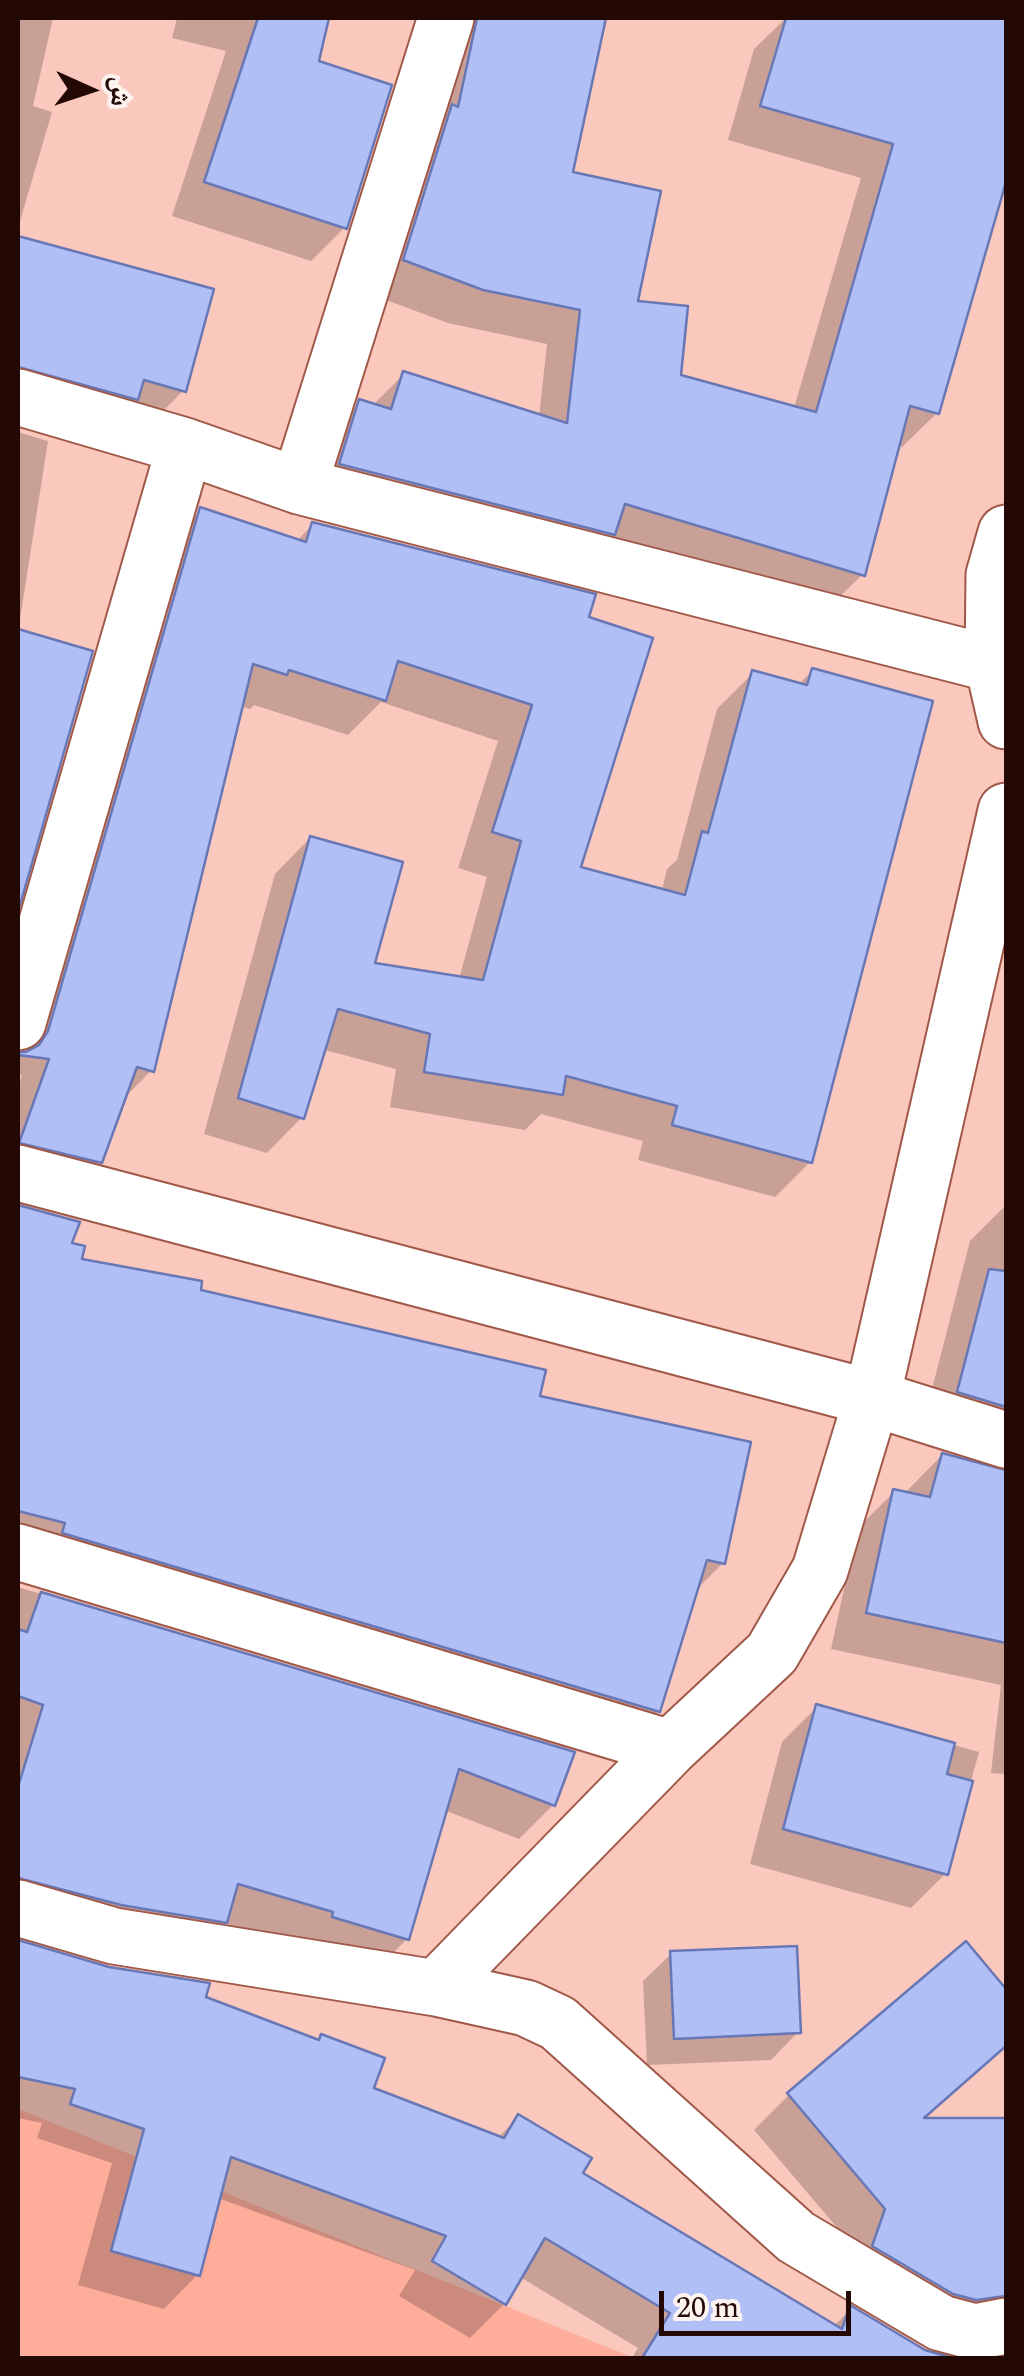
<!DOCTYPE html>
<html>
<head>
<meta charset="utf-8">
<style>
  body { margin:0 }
  #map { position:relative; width:1024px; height:2376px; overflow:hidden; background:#fac8bc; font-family:Spectral,"Noto Naskh Arabic",serif }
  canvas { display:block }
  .frame { position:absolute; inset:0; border:20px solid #240804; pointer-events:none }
  .north { position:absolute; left:40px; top:40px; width:100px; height:100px; -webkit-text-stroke:8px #fdf4f2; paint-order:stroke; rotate:93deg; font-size:28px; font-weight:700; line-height:40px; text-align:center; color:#240804 }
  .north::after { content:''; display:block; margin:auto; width:35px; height:45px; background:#240804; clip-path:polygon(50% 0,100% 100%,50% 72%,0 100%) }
  .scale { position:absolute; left:659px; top:2291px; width:192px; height:45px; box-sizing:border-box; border:5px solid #240804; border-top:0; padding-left:12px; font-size:30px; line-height:35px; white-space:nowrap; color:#240804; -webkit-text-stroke:8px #fdf4f2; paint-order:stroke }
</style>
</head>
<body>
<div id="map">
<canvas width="1024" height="2376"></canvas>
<div class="frame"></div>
<div class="north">ش</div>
<div class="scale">20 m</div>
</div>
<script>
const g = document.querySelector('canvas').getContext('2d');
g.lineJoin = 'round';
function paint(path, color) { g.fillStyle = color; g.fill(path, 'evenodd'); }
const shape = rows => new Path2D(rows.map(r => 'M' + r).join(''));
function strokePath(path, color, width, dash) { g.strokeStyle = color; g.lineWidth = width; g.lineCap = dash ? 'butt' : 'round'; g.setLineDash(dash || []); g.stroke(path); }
paint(shape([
  [18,2109,634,2358,18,2358]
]), '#fead9b');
paint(shape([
  [18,18,53,18,33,106,52,112,18,228],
  [177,18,326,18,316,63,345,227,311,261,172,216,226,51,172,38],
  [451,18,603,18,570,174,635,303,678,377,794,408,861,178,728,140,754,49,786,18,807,20,807,18,1006,18,1006,173,937,413,902,447,897,445,863,574,828,608,306,498,326,436,360,402,372,406,404,374,539,417,547,344,448,323,370,294],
  [18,238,211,291,184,390,150,424,18,408],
  [18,432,48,441,18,632,90,653,18,906],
  [201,510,296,542,313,524,585,619,578,868,662,891,667,869,677,860,717,709,753,673,798,685,813,670,810,1162,775,1197,638,1160,643,1141,541,1114,525,1130,390,1107,396,1069,325,1050,302,1117,267,1153,204,1134,275,874,310,838,372,965,459,979,487,877,458,868,498,741,381,702,348,735,254,705,250,709,240,706,151,1071,122,1100,99,1161,64,1197,18,1186,18,1089,22,1075,18,1074,18,1049,165,545],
  [1006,1205,1006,1774,991,1773,1001,1685,831,1649,857,1529,894,1492,906,1492,942,1455,1001,1473,992,1455,922,1428,970,1241],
  [18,1208,76,1223,68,1245,79,1261,198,1292,537,1398,723,1563,694,1592,658,1711,624,1745,18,1563],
  [18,1587,572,1754,553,1805,519,1839,444,1810,407,1939,373,1973,300,1946,223,1923,191,1956,18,1919],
  [817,1707,979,1752,945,1874,911,1908,750,1864,782,1742],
  [18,1943,203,1999,317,2042,322,2037,370,2089,497,2139,518,2117,580,2174,833,2327,851,2309,932,2355,943,2358,632,2358,638,2348,520,2277,504,2304,470,2338,399,2296,415,2270,218,2198,198,2274,164,2309,78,2285,112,2163,37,2138,42,2123,18,2118],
  [966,1944,1006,1993,1006,2046,922,2121,1006,2121,1006,2302,978,2330,852,2245,754,2130,789,2095],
  [671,1954,798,2032,771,2060,647,2065,643,1981]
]), '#0003');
const building = shape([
  [258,18,329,18,319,61,392,85,347,229,204,182,258,18],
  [477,18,606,18,573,172,661,191,638,301,688,306,681,375,816,412,893,144,760,106,786,18,1006,18,1006,182,939,414,910,406,865,576,625,504,615,535,339,464,359,399,391,409,403,371,567,423,580,310,483,290,403,260,452,104,458,107,477,18],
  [18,236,214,289,186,392,144,380,138,400,18,367,18,236],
  [200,507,306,542,312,522,596,594,589,617,653,638,581,867,685,895,702,831,708,833,752,670,807,685,812,668,933,701,812,1163,672,1125,677,1106,566,1076,563,1095,424,1072,430,1034,338,1009,304,1119,238,1098,310,836,403,862,375,963,483,980,521,841,492,832,532,705,398,661,386,701,289,670,287,675,253,664,154,1072,137,1067,102,1163,19,1143,49,1059,18,1055,18,1052,26,1052,39,1045,48,1031,200,507],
  [18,629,93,651,18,912,18,629],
  [18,1205,80,1222,72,1243,85,1246,82,1259,202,1281,201,1290,546,1370,540,1396,751,1442,725,1564,707,1560,660,1712,62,1533,65,1523,18,1511,18,1205],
  [989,1269,1006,1271,1006,1407,957,1392,989,1269],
  [942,1453,1006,1470,1006,1643,866,1613,893,1489,930,1497,942,1453],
  [41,1592,575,1752,555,1806,459,1769,409,1940,332,1917,333,1912,238,1884,227,1923,121,1905,18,1878,18,1787,43,1705,18,1696,18,1629,27,1632,41,1592],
  [816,1704,955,1743,947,1774,973,1781,948,1875,783,1829,816,1704],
  [18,1940,109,1967,210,1983,206,1997,319,2040,321,2034,385,2058,374,2088,504,2138,518,2114,592,2158,583,2173,842,2329,850,2305,925,2350,953,2358,642,2358,670,2313,545,2238,506,2305,432,2261,446,2236,231,2157,200,2276,111,2251,144,2129,70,2104,75,2089,18,2077,18,1940],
  [966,1941,1006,1989,1006,2046,924,2118,1006,2118,1006,2296,976,2300,953,2294,872,2246,885,2209,787,2093,966,1941],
  [797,1946,801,2033,674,2039,670,1951,797,1946]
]);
paint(building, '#b0bff6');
strokePath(building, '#6877b6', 2.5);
const street = shape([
  [18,397,185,446,299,486,993,664],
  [299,486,446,18],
  [1006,533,994,575,993,664,1006,721],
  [18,1022,185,446],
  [18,1173,872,1398,1006,1440],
  [18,1552,670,1748],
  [18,1908,114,1936,436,1988,670,1748,772,1653,820,1570,872,1398,1006,811],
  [436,1988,526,2008,558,2023,796,2237,941,2323,975,2332,1006,2326]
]);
strokePath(street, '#a05848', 59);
strokePath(street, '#fff', 55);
</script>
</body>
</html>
